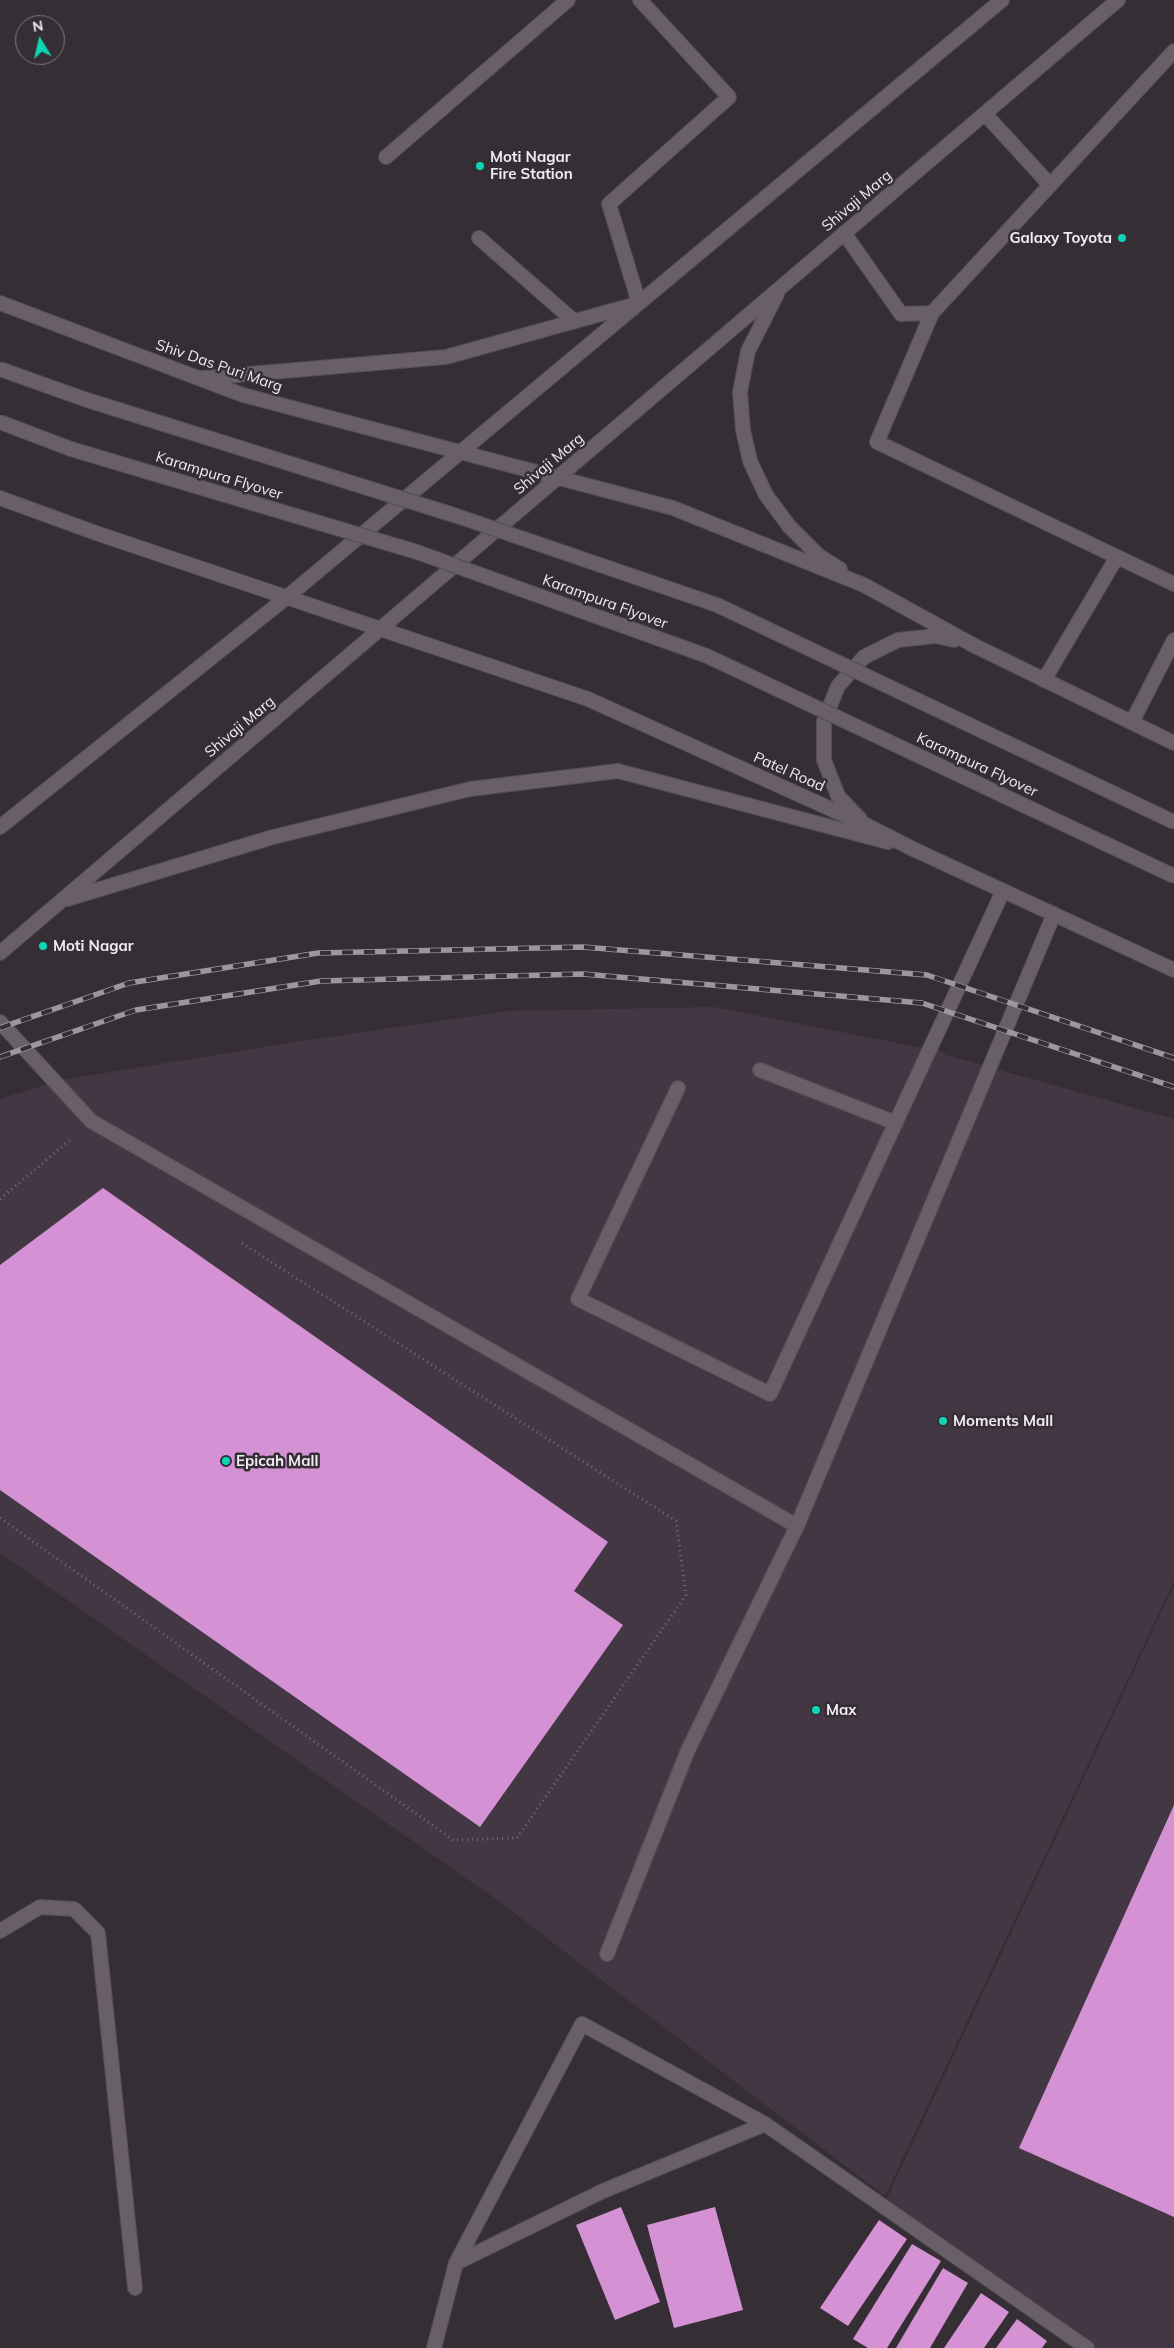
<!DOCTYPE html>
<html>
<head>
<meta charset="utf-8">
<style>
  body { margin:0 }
  #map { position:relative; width:1174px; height:2348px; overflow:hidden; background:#352e35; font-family:Mulish,sans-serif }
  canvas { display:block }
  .north { position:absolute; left:15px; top:15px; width:50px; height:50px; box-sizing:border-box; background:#352e35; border:1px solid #807a80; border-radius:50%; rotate:351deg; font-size:14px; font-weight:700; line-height:20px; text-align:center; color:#f1ecf1 }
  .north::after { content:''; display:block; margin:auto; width:18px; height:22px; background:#0dd5b5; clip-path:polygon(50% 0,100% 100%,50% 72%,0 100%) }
</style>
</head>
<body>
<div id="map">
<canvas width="1174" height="2348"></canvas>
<div class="north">N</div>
</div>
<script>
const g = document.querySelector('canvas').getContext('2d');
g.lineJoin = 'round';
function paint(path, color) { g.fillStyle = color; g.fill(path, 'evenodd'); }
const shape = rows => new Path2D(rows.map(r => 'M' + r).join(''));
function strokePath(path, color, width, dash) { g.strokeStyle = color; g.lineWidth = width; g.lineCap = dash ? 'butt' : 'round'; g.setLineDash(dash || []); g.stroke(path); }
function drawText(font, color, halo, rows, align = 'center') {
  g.font = font + ' Mulish,sans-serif'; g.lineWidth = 5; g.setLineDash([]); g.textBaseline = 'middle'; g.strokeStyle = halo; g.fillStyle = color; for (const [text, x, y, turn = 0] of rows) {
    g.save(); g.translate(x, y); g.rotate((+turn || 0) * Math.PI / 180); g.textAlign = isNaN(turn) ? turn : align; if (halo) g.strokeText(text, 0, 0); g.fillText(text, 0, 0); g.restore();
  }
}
paint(shape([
  [714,1007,944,1052,943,1054,1174,1119,1174,1581,885,2196,493,1897,0,1553,0,1099,62,1080,288,1043,508,1011],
  [1174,1585,1174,2348,1083,2348,886,2200]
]), '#433743');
paint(shape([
  [103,1188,608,1542,574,1591,623,1625,480,1827,0,1490,0,1265],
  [1174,1805,1174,2217,1019,2148],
  [621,2207,660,2302,615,2320,576,2225],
  [715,2207,743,2310,674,2328,647,2225],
  [879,2220,907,2239,848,2326,820,2308],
  [912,2244,941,2261,887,2348,868,2348,853,2339],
  [943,2268,968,2283,930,2348,896,2348],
  [981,2293,1009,2312,984,2348,944,2348],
  [1017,2319,1047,2341,1042,2348,996,2348]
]), '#d492d5');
const service = shape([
  [985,114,1050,185],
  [844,233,901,314,932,313,1174,51],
  [932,313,877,442,1174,584],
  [1044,680,1117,557],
  [1132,722,1174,640],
  [0,1022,91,1121,797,1526],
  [0,1931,40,1907,74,1909,98,1933,135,2288]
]);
const minor = shape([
  [386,157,568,0],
  [479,238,574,321],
  [639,303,609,204,729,97,640,0],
  [760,1070,896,1123],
  [678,1088,578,1299,770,1394,1003,891],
  [607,1954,688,1750,797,1526,1054,914],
  [456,2263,582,2024,765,2124,1087,2348],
  [434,2348,456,2263,603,2191,765,2124]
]);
const secondary = shape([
  [777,294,748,351,740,392,743,430,750,461,766,495,789,526,819,556,840,569],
  [0,303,243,395,673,508,864,585,973,645,1174,743],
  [202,378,446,357,633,305],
  [0,498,96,533,588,699,864,824,913,849,1174,970],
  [860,819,838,796,824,760,824,721,838,686,864,657,898,640,936,636,954,640],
  [0,827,287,597,1002,0],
  [67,899,273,837,470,789,618,771,888,842],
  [0,953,1118,0]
]);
strokePath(service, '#534e53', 16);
strokePath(minor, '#534e53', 16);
strokePath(secondary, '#534e53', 16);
strokePath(shape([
  [0,1199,70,1140],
  [0,1518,453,1840,517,1838,686,1595,676,1521,240,1242]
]), '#726c72', 3, [1, 4]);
strokePath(service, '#685f68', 14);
strokePath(minor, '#685f68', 14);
strokePath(secondary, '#685f68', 14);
const rail = shape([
  [0,1028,129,983,318,953,583,947,927,975,1174,1058],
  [0,1057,136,1010,321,981,583,974,922,1003,1174,1087]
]);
strokePath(rail, '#9d979d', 5.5);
strokePath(rail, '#352e35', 4, [11]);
const secondaryBridge = shape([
  [0,369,84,399,457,516,717,605,1174,822],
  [0,422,71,449,417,552,707,656,1174,876]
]);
strokePath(secondaryBridge, '#534e53', 16, []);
strokePath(secondaryBridge, '#685f68', 14);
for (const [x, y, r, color] of [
  [480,166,5,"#0dd5b5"],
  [1122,238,5,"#0dd5b5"],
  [43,946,5,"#0dd5b5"],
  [943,1421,5,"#0dd5b5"],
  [226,1461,5,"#0dd5b5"],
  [816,1710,5,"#0dd5b5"]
]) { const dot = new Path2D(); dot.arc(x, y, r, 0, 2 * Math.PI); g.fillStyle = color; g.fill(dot); strokePath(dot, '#352e35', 2); }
drawText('bold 15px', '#f1ecf1', '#352e35', [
  ["Moti Nagar",490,157],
  ["Fire Station",490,174],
  ["Galaxy Toyota",1112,238,"right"],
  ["Moti Nagar",53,946],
  ["Moments Mall",953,1421],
  ["Epicah Mall",236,1461],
  ["Max",826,1710]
], 'left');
drawText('15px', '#f1ecf1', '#352e35', [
  ["Shivaji Marg",857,201,-40],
  ["Shiv Das Puri Marg",219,366,19],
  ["Shivaji Marg",549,464,-40],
  ["Karampura Flyover",219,476,17],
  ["Karampura Flyover",605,602,20],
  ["Shivaji Marg",240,727,-40],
  ["Karampura Flyover",977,765,25],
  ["Patel Road",789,772,24]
]);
</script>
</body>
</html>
